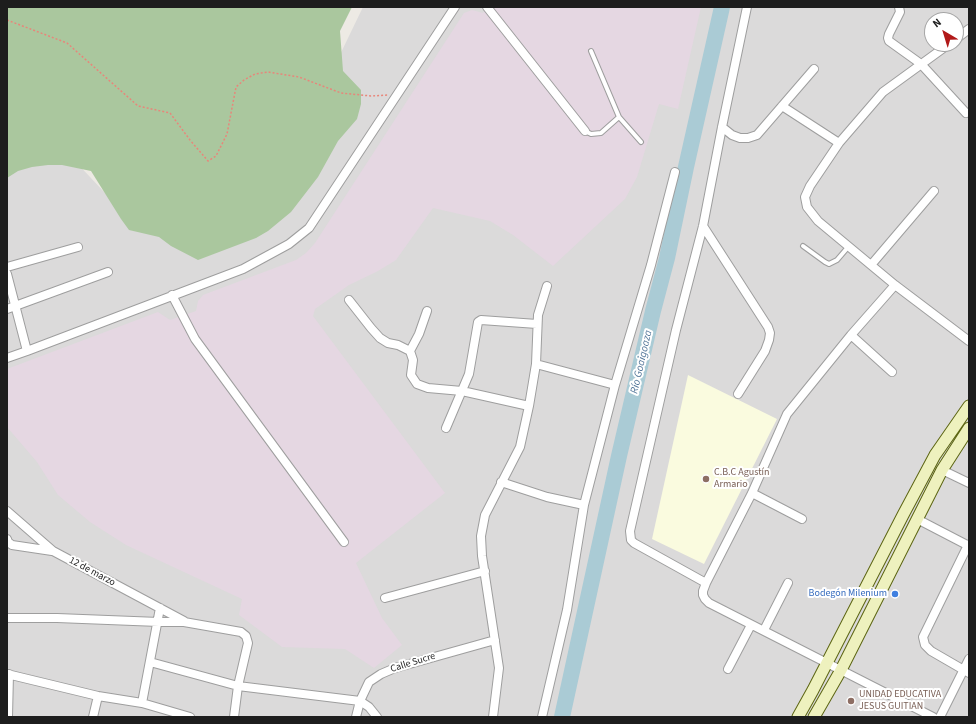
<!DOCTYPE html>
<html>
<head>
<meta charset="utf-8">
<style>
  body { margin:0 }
  #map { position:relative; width:976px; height:724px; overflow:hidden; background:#edeae4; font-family:"Source Sans 3",sans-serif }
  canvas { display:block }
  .frame { position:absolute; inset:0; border:8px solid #1d1d1d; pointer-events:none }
  .north { position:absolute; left:924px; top:12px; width:40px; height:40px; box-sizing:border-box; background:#fff; border:1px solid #a5a5a5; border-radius:50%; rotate:322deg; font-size:11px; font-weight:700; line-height:16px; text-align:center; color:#1d1d1d }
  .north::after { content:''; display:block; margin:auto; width:14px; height:18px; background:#b11919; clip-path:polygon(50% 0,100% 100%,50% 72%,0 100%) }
</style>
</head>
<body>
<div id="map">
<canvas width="976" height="724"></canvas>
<div class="frame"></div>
<div class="north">N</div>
</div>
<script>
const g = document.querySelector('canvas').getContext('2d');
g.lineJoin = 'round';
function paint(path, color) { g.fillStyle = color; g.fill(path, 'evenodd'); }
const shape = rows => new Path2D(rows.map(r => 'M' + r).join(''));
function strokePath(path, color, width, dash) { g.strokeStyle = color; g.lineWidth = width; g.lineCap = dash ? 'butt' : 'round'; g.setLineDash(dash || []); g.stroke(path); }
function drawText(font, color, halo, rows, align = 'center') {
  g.font = font + ' "Source Sans 3",sans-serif'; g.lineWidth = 4; g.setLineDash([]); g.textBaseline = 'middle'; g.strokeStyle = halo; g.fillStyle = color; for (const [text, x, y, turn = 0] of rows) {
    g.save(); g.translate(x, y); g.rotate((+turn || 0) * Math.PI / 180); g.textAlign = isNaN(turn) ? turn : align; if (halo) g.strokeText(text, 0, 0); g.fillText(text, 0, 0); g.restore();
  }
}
paint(shape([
  [363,7,969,7,969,717,7,717,7,169,73,159,107,195,136,220,279,181],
  [932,20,956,20,956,44,932,44]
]), '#dbdada');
paint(shape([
  [488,7,701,7,678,109,659,104,637,177,625,199,553,266,513,235,490,221,433,208,396,260,378,271,349,285,315,309,313,316,445,493,356,563,382,618,402,645,374,668,345,649,282,647,239,615,242,599,126,545,90,522,58,495,37,462,7,427,7,369,158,312,170,320,196,311,198,301,203,295,296,260,306,253,315,243,464,13,472,10,483,13]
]), '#e5d7e2');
paint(shape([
  [688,375,777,419,704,564,652,539]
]), '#fafbdf');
paint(shape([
  [7,7,352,7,340,31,343,71,361,90,361,104,357,119,338,141,318,177,291,212,268,231,256,238,198,260,171,246,159,237,129,230,121,219,91,171,62,165,48,165,32,167,18,171,7,178]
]), '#aac79e');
strokePath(shape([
  [562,717,619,456,653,311,667,258,686,167,722,7]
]), '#aacbd5', 16);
const lane = shape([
  [591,51,619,117,641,142],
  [585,131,591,134,601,133,619,117],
  [803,246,825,262,829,264,837,260,849,246]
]);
const street = shape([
  [487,7,585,131],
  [899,7,900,12,889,34,888,38,889,41,921,64,966,113],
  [956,39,969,29],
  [949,44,883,92,839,143,810,186,805,197,807,207,818,221,895,285,969,341],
  [782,106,839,143],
  [722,127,732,135,740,138,748,138,757,135,814,69],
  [703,226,768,327,770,333,769,340,765,351,738,394],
  [871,265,934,191],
  [7,267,78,247],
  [7,274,27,351],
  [895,285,851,335,787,414,752,493,706,583,703,591,703,595,705,599,709,603,933,717],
  [172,295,195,339,344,542],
  [349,300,371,328,380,338,388,343,398,345,410,351,413,360,411,375,417,384,428,388,462,391,529,406],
  [7,309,108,272],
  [851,335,892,372],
  [410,351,419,334,427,311],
  [7,358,27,351,243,269,289,244,309,228,455,7],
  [536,364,615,385],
  [446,428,469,374,478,322,481,320,537,324],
  [942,470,969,483],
  [501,482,547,497,584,505],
  [752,493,802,519],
  [7,511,53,551,184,621],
  [917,519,969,546],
  [7,539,8,542,12,545,52,551],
  [968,545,923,637,925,645,931,651,969,673],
  [706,583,634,543,631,540,630,531,676,330,703,226,722,127,747,7],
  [385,598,485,571],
  [7,618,57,618,159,622,184,622,241,632,246,636,248,643,238,686,234,717],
  [764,630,788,583],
  [150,662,238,686,360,701,369,707,377,717],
  [728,669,751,625],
  [7,674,98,696,142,703,190,717],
  [142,703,160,608],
  [8,717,9,674],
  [93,717,98,696],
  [356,717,360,701,369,682,381,674,395,668,495,640],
  [493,717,499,668,482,556,481,536,485,515,520,447,529,406,536,364,538,315,547,286],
  [542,717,567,610,584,505,615,385,651,265,675,172],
  [940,717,969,659]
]);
const secondary = shape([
  [798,717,813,690,903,515,935,455,969,406],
  [814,717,841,670,942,470,969,428]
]);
strokePath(lane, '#9e9e9e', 6);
strokePath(street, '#9e9e9e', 10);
strokePath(secondary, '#5c6512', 13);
strokePath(shape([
  [7,20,67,43,138,106,170,113,190,140,208,161,216,156,227,134,236,87,244,80,255,74,268,72,299,77,341,93,371,96,388,95]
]), '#e8867a', 1.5, [2, 2]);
strokePath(lane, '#fff', 4);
strokePath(street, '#fff', 8);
strokePath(secondary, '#eef1be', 11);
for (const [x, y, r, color] of [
  [706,479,4,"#8d6e63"],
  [895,594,4,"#3f7fe0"],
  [851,701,4,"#8d6e63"]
]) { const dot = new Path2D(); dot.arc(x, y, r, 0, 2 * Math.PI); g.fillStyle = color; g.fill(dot); strokePath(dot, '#fff', 1.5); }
drawText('10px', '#785e54', '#fff', [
  ["C.B.C Agustín",714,473],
  ["Armario",714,485],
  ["UNIDAD EDUCATIVA",859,695],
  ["JESUS GUITIAN",859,707]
], 'left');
drawText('10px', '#1d1d1d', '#fff', [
  ["12 de marzo",92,572,28],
  ["Calle Sucre",413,663,-17]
]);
drawText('10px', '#366cbe', '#fff', [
  ["Bodegón Milenium",887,594]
], 'right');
drawText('italic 11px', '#537699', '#fff', [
  ["Río Goaigoaza",642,362,-77]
]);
</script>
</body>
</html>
